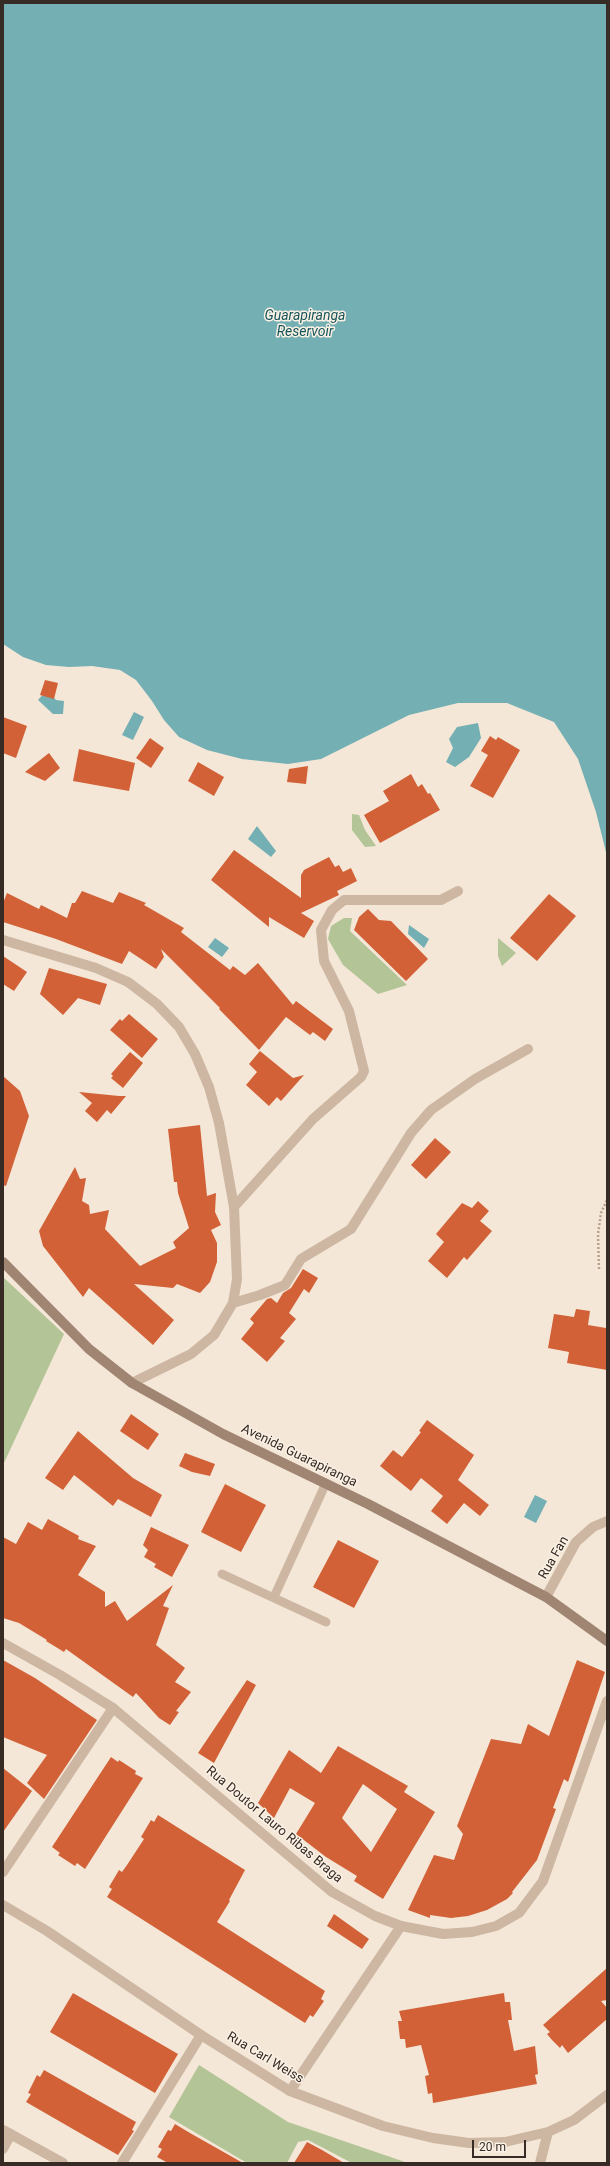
<!DOCTYPE html>
<html>
<head>
<meta charset="utf-8">
<style>
  body { margin:0 }
  #map { position:relative; width:610px; height:2166px; overflow:hidden; background:#f4e7d7; font-family:Roboto,sans-serif }
  canvas { display:block }
  .frame { position:absolute; inset:0; border:4px solid #362b25; pointer-events:none }
  .scale { position:absolute; left:472px; top:2140px; width:54px; height:18px; box-sizing:border-box; border:2px solid #362b25; border-top:0; padding-left:5px; font-size:12px; line-height:14px; white-space:nowrap; color:#362b25; -webkit-text-stroke:3px #fbf1e4; paint-order:stroke }
</style>
</head>
<body>
<div id="map">
<canvas width="610" height="2166"></canvas>
<div class="frame"></div>
<div class="scale">20 m</div>
</div>
<script>
const g = document.querySelector('canvas').getContext('2d');
g.lineJoin = 'round';
function paint(path, color) { g.fillStyle = color; g.fill(path, 'evenodd'); }
const shape = rows => new Path2D(rows.map(r => 'M' + r).join(''));
function strokePath(path, color, width, dash) { g.strokeStyle = color; g.lineWidth = width; g.lineCap = dash ? 'butt' : 'round'; g.setLineDash(dash || []); g.stroke(path); }
function drawText(font, color, halo, rows, align = 'center') {
  g.font = font + ' Roboto,sans-serif'; g.lineWidth = 3; g.setLineDash([]); g.textBaseline = 'middle'; g.strokeStyle = halo; g.fillStyle = color; for (const [text, x, y, turn = 0] of rows) {
    g.save(); g.translate(x, y); g.rotate((+turn || 0) * Math.PI / 180); g.textAlign = isNaN(turn) ? turn : align; if (halo) g.strokeText(text, 0, 0); g.fillText(text, 0, 0); g.restore();
  }
}
paint(shape([
  [352,814,359,815,365,830,376,846,365,847,352,830],
  [344,918,352,918,350,931,407,985,378,994,343,965,328,939,331,926],
  [498,938,516,953,502,966,498,956],
  [3,1277,64,1334,3,1465],
  [199,2065,288,2122,408,2163,352,2163,308,2140,298,2142,287,2163,247,2163,169,2117]
]), '#b3c496');
paint(shape([
  [3,3,607,3,607,856,596,812,578,759,554,722,507,703,458,703,409,715,321,759,288,764,242,759,207,750,179,737,164,720,152,701,136,680,120,670,92,666,69,667,46,665,23,657,3,644],
  [47,690,56,700,64,701,63,714,53,714,38,700],
  [134,712,144,717,133,740,122,735],
  [478,723,481,738,469,757,455,767,446,762,453,748,449,739,457,727],
  [257,826,276,851,271,857,248,839],
  [409,925,429,939,424,948,408,934],
  [215,938,229,948,222,957,208,947],
  [535,1495,547,1501,536,1523,524,1517]
]), '#73afb3');
paint(shape([
  [45,680,58,683,54,699,40,695],
  [3,717,27,726,16,758,3,753],
  [490,736,496,740,498,737,520,750,493,798,470,786,488,755,481,751],
  [150,738,164,748,151,768,136,758],
  [79,749,135,763,129,791,73,781],
  [49,753,60,768,45,781,25,772],
  [198,762,224,777,214,796,188,781],
  [308,766,306,784,287,782,289,769],
  [411,774,418,787,422,784,428,794,430,793,440,810,380,843,364,815,389,801,383,791],
  [234,850,301,898,301,875,304,870,329,857,335,867,339,865,343,872,351,868,357,881,337,891,339,895,301,913,314,921,304,938,269,917,269,927,211,880],
  [82,891,113,903,119,892,146,903,144,905,184,928,181,932,230,970,233,966,245,975,258,963,293,1005,296,1001,333,1029,325,1041,313,1032,310,1035,286,1017,259,1050,219,1009,220,1008,161,949,164,957,156,969,129,951,122,964,56,939,3,922,3,903,7,893,39,909,41,905,67,918,72,903,75,903],
  [549,894,576,916,537,961,510,938],
  [368,909,379,920,391,921,428,959,406,981,354,930,359,917],
  [3,956,27,972,14,991,3,984],
  [49,968,107,984,100,1005,78,998,63,1015,40,994],
  [129,1014,158,1039,142,1058,110,1030,120,1019,122,1021],
  [260,1051,293,1078,304,1075,281,1101,277,1097,269,1106,246,1085,257,1072,249,1064],
  [130,1052,143,1063,123,1088,111,1078,113,1076,111,1074],
  [3,1076,20,1091,29,1116,6,1186,3,1185],
  [79,1092,119,1096,126,1096,111,1114,107,1110,97,1122,85,1111,92,1103],
  [200,1125,207,1196,216,1193,215,1212,221,1225,211,1230,217,1243,217,1262,210,1282,200,1293,177,1284,173,1288,134,1284,174,1320,153,1345,89,1288,83,1297,43,1246,39,1231,75,1167,80,1179,86,1178,82,1201,89,1205,90,1214,109,1210,105,1229,140,1266,176,1248,173,1242,189,1228,178,1193,177,1182,174,1182,168,1129],
  [435,1138,451,1152,426,1179,411,1165],
  [478,1201,489,1211,480,1221,492,1231,467,1260,464,1257,447,1278,428,1261,444,1242,436,1234,462,1203,472,1208],
  [303,1269,318,1278,309,1293,304,1289,289,1313,296,1319,280,1338,285,1341,267,1362,241,1339,254,1323,250,1319,267,1299,271,1298,277,1303,283,1293,291,1288],
  [576,1309,590,1311,588,1325,606,1328,607,1370,567,1363,569,1352,548,1348,554,1314,574,1317],
  [131,1414,159,1434,148,1450,120,1431],
  [427,1420,474,1455,458,1480,489,1505,480,1516,464,1503,447,1524,431,1511,443,1496,421,1478,411,1491,380,1466,393,1450,402,1457,421,1432,419,1431],
  [78,1431,133,1478,162,1495,151,1517,118,1499,113,1506,74,1475,63,1490,45,1478],
  [185,1453,215,1464,210,1476,192,1472,179,1466],
  [225,1484,266,1505,241,1552,201,1532],
  [48,1519,79,1536,78,1539,96,1546,78,1575,105,1592,105,1607,115,1601,127,1621,173,1585,163,1606,169,1608,156,1645,185,1668,175,1682,191,1692,176,1711,179,1712,170,1725,159,1718,136,1693,133,1697,66,1649,64,1652,46,1641,47,1640,19,1623,3,1618,3,1537,16,1544,28,1522,42,1530],
  [151,1527,189,1545,172,1577,154,1567,156,1564,144,1557,148,1550,143,1545],
  [338,1540,379,1561,354,1608,313,1587],
  [3,1660,35,1678,97,1720,44,1799,27,1783,47,1755,3,1737],
  [577,1660,605,1672,568,1782,564,1779,553,1808,556,1809,537,1860,512,1892,513,1893,507,1899,487,1910,468,1916,451,1918,430,1915,430,1918,408,1910,434,1855,454,1860,463,1834,457,1826,491,1739,521,1744,528,1724,549,1736],
  [247,1680,256,1685,214,1763,198,1753],
  [338,1746,408,1786,404,1792,435,1812,383,1899,354,1881,357,1876,326,1857,296,1834,315,1803,290,1788,274,1818,258,1803,289,1750,321,1773],
  [363,1784,397,1809,371,1852,342,1818],
  [111,1757,118,1762,119,1760,136,1771,135,1774,143,1778,85,1869,77,1863,75,1866,58,1855,60,1853,52,1847],
  [3,1768,32,1791,3,1832],
  [158,1815,245,1870,229,1900,230,1901,217,1922,325,1991,321,1999,324,2001,313,2017,310,2015,305,2023,107,1897,112,1889,109,1887,119,1870,122,1872,127,1865,144,1839,141,1837,151,1820,154,1822],
  [334,1914,369,1939,362,1949,327,1926],
  [607,1968,607,2000,601,2001,607,2008,607,2019,568,2053,562,2045,560,2048,552,2040,547,2034,550,2032,543,2025],
  [73,1993,178,2054,155,2093,50,2032],
  [504,1993,505,2002,510,2002,512,2020,508,2020,514,2051,535,2046,538,2074,535,2075,537,2084,433,2103,432,2093,428,2094,425,2076,429,2075,421,2045,406,2048,405,2039,400,2039,398,2021,402,2021,399,2011],
  [44,2070,136,2122,132,2130,134,2131,118,2155,26,2102,31,2094,28,2093,37,2075,40,2077],
  [175,2124,190,2133,243,2163,168,2163,157,2157,162,2149,158,2147,168,2130,171,2131],
  [307,2142,322,2150,344,2163,294,2163]
]), '#d26137');
strokePath(shape([
  [599,1269,598,1234,601,1213,607,1200]
]), '#b8a18c', 2.5, [2, 2]);
strokePath(shape([
  [222,1574,326,1622],
  [274,1597,326,1483]
]), '#cdb7a2', 9);
strokePath(shape([
  [3,1872,113,1708],
  [290,2091,401,1926],
  [122,2163,201,2035]
]), '#cdb7a2', 10);
strokePath(shape([
  [3,940,96,968,128,982,157,1004,179,1027,195,1054,209,1087,219,1123,234,1207,237,1279,233,1303,214,1335,191,1354,132,1383],
  [234,1207,313,1119,361,1077,364,1071,349,1011,324,961,321,930,332,910,344,900,441,900,458,891],
  [233,1303,260,1295,285,1285,301,1259,351,1229,411,1133,431,1110,475,1079,528,1049],
  [546,1597,576,1542,593,1527,607,1521],
  [3,1643,60,1675,113,1708,332,1892,375,1916,401,1926,443,1934,472,1932,496,1926,519,1913,543,1881,607,1701],
  [3,1905,47,1931,201,2035,290,2091,383,2126,433,2138,469,2143,505,2142,548,2132,574,2120,607,2095],
  [3,2130,63,2163],
  [3,2149,11,2134],
  [540,2163,548,2132]
]), '#cdb7a2', 10);
strokePath(shape([
  [3,1262,89,1349,132,1383,223,1434,368,1504,546,1597,607,1641]
]), '#a08573', 10);
drawText('13px', '#362b25', '#fbf1e4', [
  ["Avenida Guarapiranga",299,1456,26],
  ["Rua Fan",554,1558,-60],
  ["Rua Doutor Lauro Ribas Braga",274,1825,40],
  ["Rua Carl Weiss",265,2058,31]
]);
drawText('italic 14px', '#17555c', '#fbf1e4', [
  ["Guarapiranga",305,316],
  ["Reservoir",305,332]
]);
</script>
</body>
</html>
